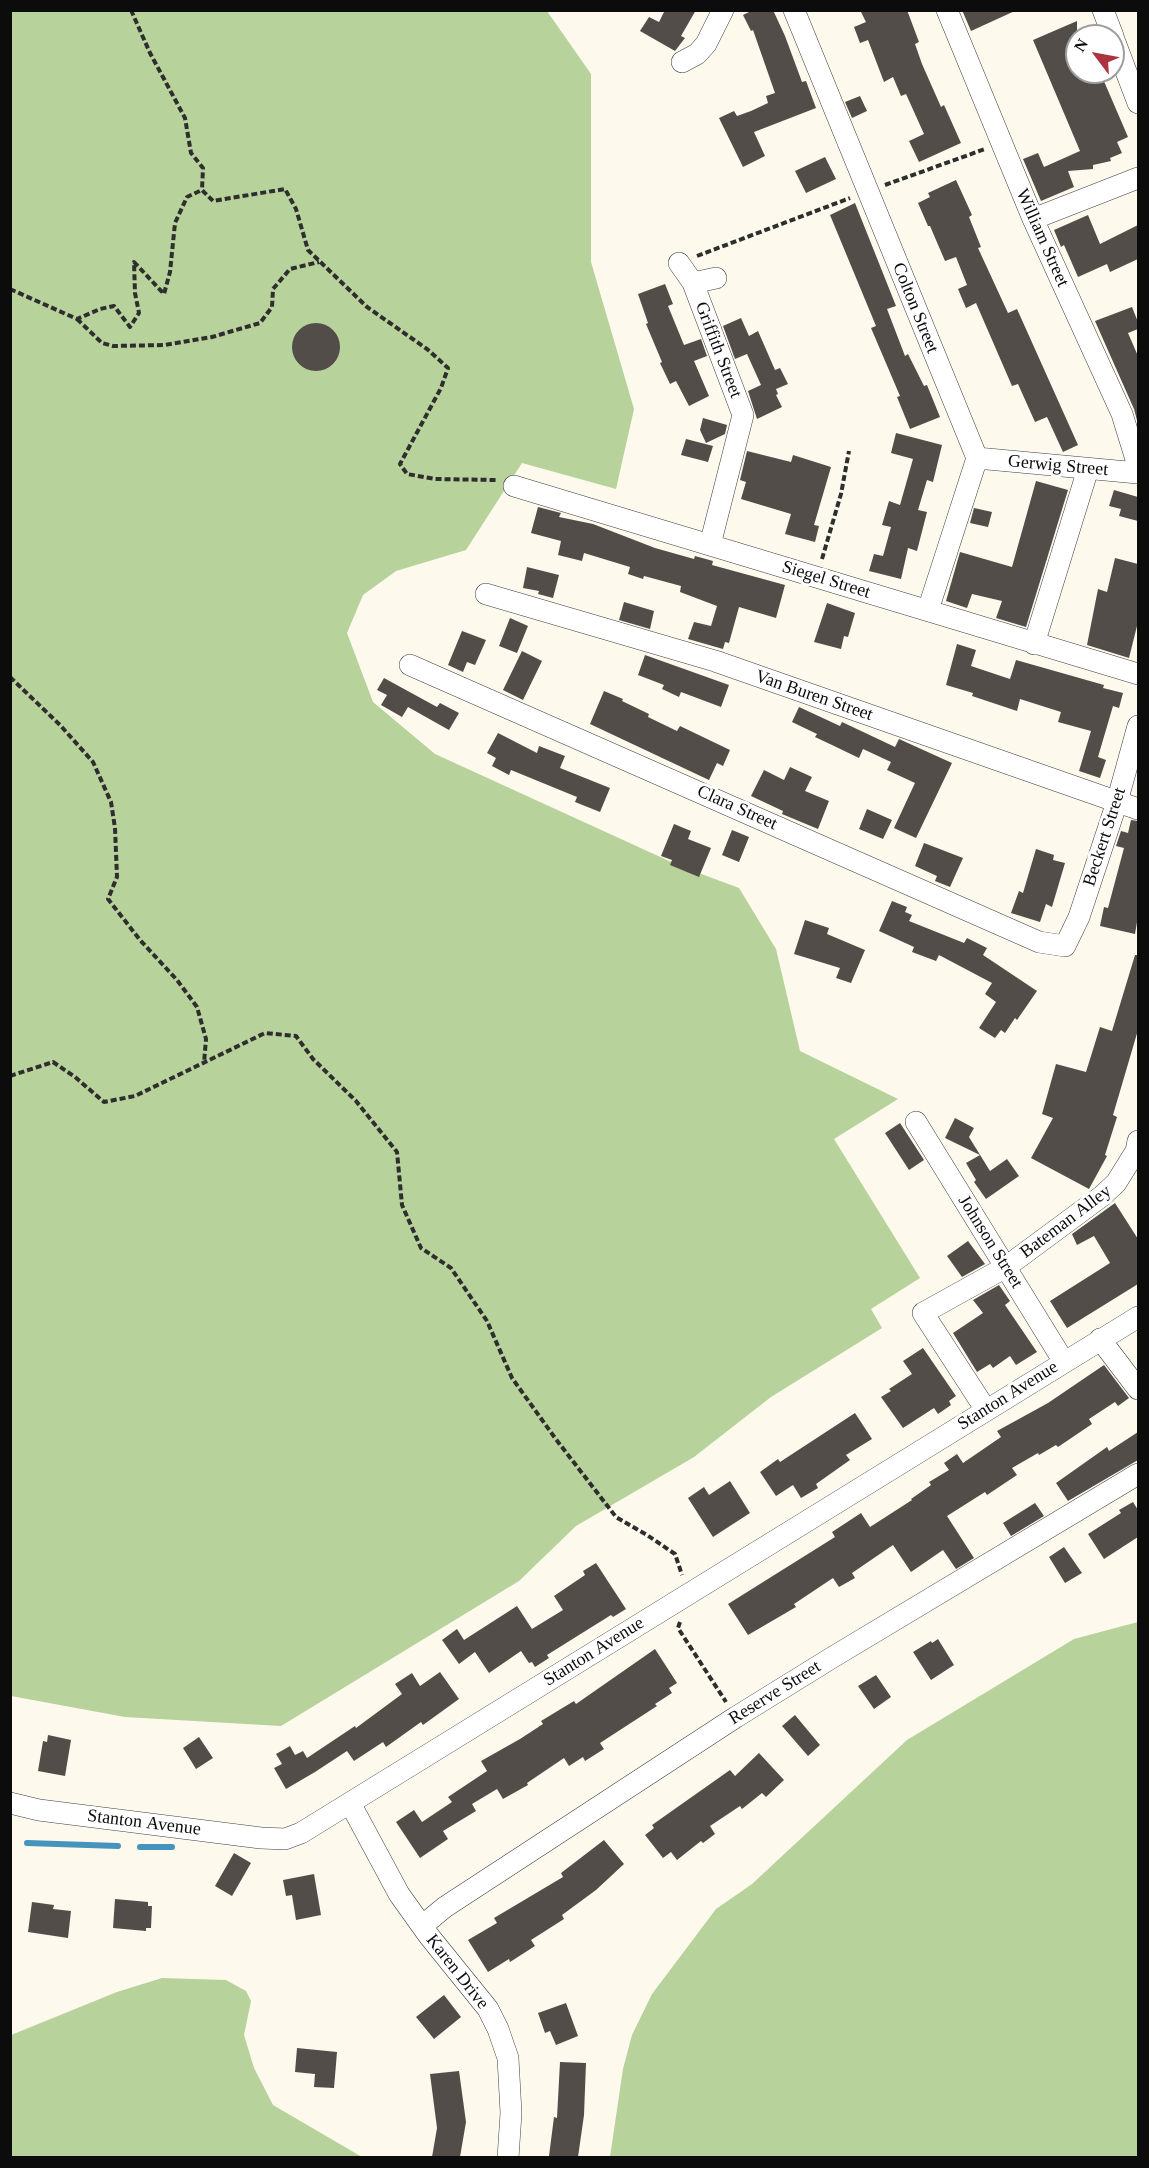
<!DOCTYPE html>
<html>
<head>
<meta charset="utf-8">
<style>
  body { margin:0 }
  #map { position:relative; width:1149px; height:2168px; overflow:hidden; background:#fdf9ec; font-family:Georgia,serif }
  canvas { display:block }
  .frame { position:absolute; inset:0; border:12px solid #0c0c0c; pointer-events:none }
  .north { position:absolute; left:1065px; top:24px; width:60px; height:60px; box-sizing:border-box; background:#fff; border:2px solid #9e9e9e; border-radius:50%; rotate:302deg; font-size:16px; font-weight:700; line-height:24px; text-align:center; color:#0c0c0c }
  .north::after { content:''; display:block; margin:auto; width:21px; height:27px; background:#ac333f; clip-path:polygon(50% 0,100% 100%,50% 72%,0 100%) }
</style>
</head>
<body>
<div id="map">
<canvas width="1149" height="2168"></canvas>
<div class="frame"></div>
<div class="north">N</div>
</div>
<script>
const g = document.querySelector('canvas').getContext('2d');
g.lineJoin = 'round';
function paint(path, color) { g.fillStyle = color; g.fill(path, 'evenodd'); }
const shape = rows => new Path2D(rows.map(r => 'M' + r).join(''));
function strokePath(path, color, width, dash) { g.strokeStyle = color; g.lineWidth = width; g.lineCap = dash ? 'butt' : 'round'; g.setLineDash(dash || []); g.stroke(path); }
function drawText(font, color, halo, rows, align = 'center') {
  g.font = font + ' Georgia,serif'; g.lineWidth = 6; g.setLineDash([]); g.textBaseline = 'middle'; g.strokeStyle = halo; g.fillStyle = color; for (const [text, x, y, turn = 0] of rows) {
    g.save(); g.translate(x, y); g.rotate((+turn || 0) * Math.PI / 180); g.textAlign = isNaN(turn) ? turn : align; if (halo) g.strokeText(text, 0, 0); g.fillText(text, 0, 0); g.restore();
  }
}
paint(shape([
  [11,11,547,11,591,74,591,262,634,409,616,489,522,463,466,550,396,571,363,595,347,633,373,702,435,754,680,866,739,888,776,949,800,1051,898,1099,834,1139,920,1278,871,1309,882,1328,771,1397,694,1457,576,1526,519,1581,281,1726,125,1717,11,1696],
  [1138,1622,1138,2157,610,2157,623,2069,632,2035,652,1994,716,1909,752,1884,907,1740,1074,1639],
  [162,1978,226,1980,246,1991,251,2001,244,2035,254,2068,273,2105,362,2157,11,2157,11,2035,117,1992]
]), '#b7d29b');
strokePath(shape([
  [27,1843,118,1846],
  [140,1847,172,1847]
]), '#4594be', 6);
paint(shape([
  [665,10,696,10,681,36,685,38,675,51,640,31,649,17,659,22],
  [753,10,773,10,785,36,802,82,806,81,816,108,754,132,765,156,743,167,719,118,734,111,737,116,751,111,768,103,766,96,775,93,753,30,751,31,743,15],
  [860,10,907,10,919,42,915,44,922,64,941,107,944,105,961,143,919,162,909,141,924,134,906,94,901,96,893,77,884,82,868,40,860,43,854,27,866,22],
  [962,10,1017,10,971,31],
  [1077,21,1077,72,1100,72,1128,137,1117,142,1122,153,1110,158,1111,161,1093,165,1093,169,1068,171,1074,187,1041,201,1023,159,1038,153,1044,167,1080,151,1033,40],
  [860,96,867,111,852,118,845,102],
  [825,157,836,179,806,193,795,171],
  [956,180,972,215,969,217,981,247,978,248,1008,313,1017,309,1078,445,1063,452,1047,417,1035,422,1018,384,1012,386,976,303,966,308,958,289,967,285,956,257,945,261,930,226,928,226,918,203,930,197,928,193],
  [855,203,896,306,887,309,905,356,908,354,924,386,927,385,940,417,910,429,897,397,900,396,871,328,876,326,830,215],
  [1088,215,1100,244,1138,225,1138,259,1110,272,1107,264,1078,277,1064,245,1061,247,1054,230],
  [665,284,673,304,668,306,684,345,701,339,707,356,694,361,709,396,689,406,676,381,670,384,660,363,662,362,646,324,648,323,638,294],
  [1132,307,1138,322,1138,329,1128,333,1138,356,1138,424,1134,409,1095,321],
  [741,318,749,336,758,331,775,370,780,368,788,384,776,389,778,394,776,395,782,407,757,419,748,391,761,385,747,354,735,359,723,326],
  '292 347a24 24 0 1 1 48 0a24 24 0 1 1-48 0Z',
  [703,418,727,425,725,434,706,443,700,430],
  [896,433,942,445,933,482,927,480,918,510,927,512,917,551,908,548,901,579,869,571,874,554,883,556,891,527,882,525,889,501,900,505,913,459,891,453],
  [686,439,713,446,708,462,681,455],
  [747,451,791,462,793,455,831,467,814,525,819,526,815,542,785,534,791,514,741,499,746,482,740,480],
  [1036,481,1068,490,1026,627,996,618,1002,601,972,594,967,608,946,601,960,552,1012,567],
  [1114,490,1138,497,1138,521,1119,516,1121,509,1109,506],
  [538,507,561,513,559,517,593,524,655,548,694,559,695,556,713,561,712,565,785,585,776,618,739,607,729,643,725,642,723,649,688,639,694,622,711,626,717,606,680,592,681,586,644,576,643,579,628,574,630,567,584,553,582,561,558,555,561,541,531,533],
  [974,508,992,512,988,527,970,523],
  [1115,558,1138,564,1138,622,1129,658,1087,645,1098,589,1107,592],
  [527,567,559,575,553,598,538,594,539,591,523,588],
  [624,602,654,611,650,629,619,620],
  [827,603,855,613,848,637,844,636,841,649,814,642],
  [510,618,528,626,517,653,499,646],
  [462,631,486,640,475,665,467,662,463,672,448,665],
  [957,644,976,650,971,666,1010,679,1016,660,1104,685,1103,688,1123,693,1119,708,1113,706,1098,757,1106,760,1100,778,1079,771,1091,731,1058,722,1061,712,1020,699,1017,711,972,696,973,693,946,685],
  [522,651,542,661,523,700,503,690],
  [645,655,729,685,721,707,681,692,679,697,662,689,664,685,638,675],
  [384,678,437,707,440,703,459,713,449,730,408,707,402,717,381,705,387,695,377,690],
  [604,691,623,699,622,701,649,714,648,717,677,731,680,726,730,750,723,766,717,763,709,780,590,724],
  [799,707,840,726,842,722,895,747,899,739,952,763,916,838,894,828,915,783,887,770,891,762,863,749,859,758,832,745,815,737,817,734,792,722],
  [498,733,537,753,539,746,565,756,560,768,610,788,600,812,575,802,577,797,511,770,509,775,492,766,496,758,487,753],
  [790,767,812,777,805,791,829,801,818,829,782,814,783,811,751,796,764,770,784,780],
  [867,809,892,820,883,839,859,829],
  [1131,820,1138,821,1138,916,1135,934,1100,926,1104,907,1108,908,1124,848,1116,846,1121,831,1128,833],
  [674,824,691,831,688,839,711,848,699,877,670,865,672,860,661,856],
  [732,830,749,837,739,862,722,855],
  [924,843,963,858,950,887,935,881,937,876,915,866],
  [1036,849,1054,855,1053,860,1065,863,1052,907,1046,904,1040,922,1011,913,1019,891,1023,893],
  [892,901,907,907,905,912,912,915,909,921,964,943,967,938,987,948,983,955,1037,991,1017,1020,1015,1018,1005,1033,1001,1030,995,1038,979,1028,996,1002,985,994,992,983,939,955,936,961,912,952,914,947,879,931],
  [805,920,829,928,827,934,865,950,851,983,836,978,840,968,794,954],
  [1135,955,1138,955,1138,1030,1113,1115,1117,1117,1105,1155,1107,1156,1089,1189,1031,1158,1053,1118,1042,1114,1056,1064,1086,1072,1100,1027,1112,1031],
  [955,1118,974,1128,969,1137,990,1171,1007,1159,1019,1176,986,1199,974,1182,976,1180,966,1163,980,1155,945,1138],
  [900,1123,924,1160,909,1170,885,1133],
  [1115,1203,1138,1239,1138,1284,1067,1328,1050,1301,1110,1263,1094,1236,1077,1245,1072,1234],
  [968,1241,985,1264,962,1277,947,1256],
  [999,1285,1010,1301,1005,1305,1037,1352,1016,1365,1010,1356,993,1368,990,1364,977,1372,953,1333,983,1313,973,1300],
  [923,1348,956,1396,949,1401,951,1405,938,1414,934,1408,903,1428,881,1397,891,1391,889,1389,912,1374,903,1361],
  [1104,1365,1129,1398,1118,1406,1115,1402,1089,1419,1092,1424,1058,1447,1056,1445,1039,1455,1038,1453,1012,1468,1017,1475,987,1495,985,1492,947,1516,974,1558,956,1569,943,1550,911,1572,893,1545,852,1573,855,1578,839,1587,833,1578,794,1604,796,1607,748,1635,728,1604,835,1537,832,1532,861,1513,870,1527,912,1500,911,1499,931,1485,929,1482,949,1470,944,1463,957,1454,963,1463,1001,1437,997,1431,1048,1403],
  [855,1413,872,1439,846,1455,850,1460,816,1484,818,1488,801,1498,793,1485,776,1496,760,1472,778,1459,780,1462],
  [1138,1432,1138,1460,1068,1501,1056,1483,1107,1447,1109,1451],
  [730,1481,750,1513,713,1537,688,1498,704,1487,709,1495],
  [1133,1502,1138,1510,1138,1537,1104,1559,1088,1534,1121,1513,1119,1510],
  [1035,1503,1044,1516,1011,1536,1003,1523],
  [1064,1547,1082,1573,1065,1583,1049,1557],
  [596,1563,626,1609,613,1617,611,1615,547,1655,549,1658,535,1667,532,1662,529,1663,521,1651,489,1673,475,1652,459,1664,442,1640,457,1629,464,1640,517,1606,532,1629,563,1610,554,1596,585,1575,583,1571],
  [938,1639,954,1665,931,1680,913,1652,931,1641,932,1643],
  [655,1649,677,1683,669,1688,672,1693,655,1704,657,1706,600,1743,604,1749,585,1761,583,1757,569,1766,564,1758,527,1783,528,1785,503,1799,497,1789,472,1804,476,1811,443,1831,448,1839,420,1858,396,1822,414,1810,422,1822,452,1802,448,1797,487,1771,481,1761,520,1739,543,1724,541,1721,574,1701,576,1704],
  [440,1672,459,1699,423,1725,421,1722,386,1747,383,1742,354,1761,347,1751,315,1772,286,1789,274,1768,282,1764,276,1754,290,1746,295,1755,303,1751,307,1758,355,1726,356,1728,402,1694,395,1684,412,1673,420,1686],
  [876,1675,891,1697,874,1709,858,1686],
  [795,1715,820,1745,808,1756,782,1726],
  [48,1735,71,1740,65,1776,38,1771,43,1741,47,1742],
  [199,1737,213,1758,196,1769,183,1748],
  [759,1753,784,1780,766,1797,762,1793,742,1809,740,1806,710,1826,715,1834,703,1843,701,1841,677,1860,671,1852,663,1858,645,1835,654,1828,652,1825,730,1770,735,1776],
  [604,1840,624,1864,596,1890,562,1915,564,1919,531,1940,535,1946,510,1962,509,1959,488,1972,468,1940,497,1923,494,1918,563,1877,561,1873],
  [234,1853,251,1863,232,1896,215,1886],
  [314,1874,321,1915,296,1920,292,1895,286,1896,283,1880],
  [115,1899,148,1902,148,1906,152,1906,151,1928,146,1928,146,1931,113,1928],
  [32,1902,54,1905,53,1909,71,1911,68,1938,28,1932],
  [444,1995,461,2017,434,2039,416,2017],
  [566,2003,578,2036,556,2045,550,2031,545,2033,538,2013],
  [297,2048,337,2052,334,2088,314,2087,315,2074,295,2072],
  [560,2062,586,2063,584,2115,578,2157,549,2156,554,2117,557,2118],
  [459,2071,466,2122,460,2157,432,2157,437,2128,430,2074]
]), '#534d49');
const minor = shape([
  [794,10,977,458,928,610],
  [947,10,1033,219,1122,414,1138,466],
  [1103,10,1113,36],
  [1113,37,1138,103],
  [682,62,697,54,706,44,723,10],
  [1033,219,1138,178],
  [679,263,693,283,743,415,710,545],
  [693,283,716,278],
  [977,458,1138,473],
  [514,486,1138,674],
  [486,594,715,661,1138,809],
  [1034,644,1088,469],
  [410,665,1039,942,1065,946,1079,917,1117,802,1138,726],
  [916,1122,1064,1362],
  [1100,1339,1138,1389],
  [986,1410,923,1313,1006,1267,1102,1196,1116,1183,1136,1151,1138,1141],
  [10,1803,39,1810,261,1838,285,1839,301,1833,1138,1317],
  [350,1803,399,1894,429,1936,488,2009,498,2029,508,2058,511,2113,508,2158],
  [422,1926,445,1907,736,1717,833,1657,1138,1474]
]);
strokePath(minor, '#3f3f3f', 22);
strokePath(shape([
  [131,10,150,53,185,118,191,153,203,168,202,190,213,201,285,189,296,209,308,250,367,307,427,349,448,368,441,388,400,464,407,474,435,479,496,480],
  [885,185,985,149],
  [697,256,850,198],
  [10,289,77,319,100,309,114,306,130,327,139,313,135,293,134,262,164,294,170,272,175,223,187,197,202,190],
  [77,319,102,343,113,346,165,345,212,337,260,323,272,307,273,289,290,269,319,262],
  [822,559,841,494,849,451],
  [10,677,60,725,93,762,111,802,115,828,117,877,108,899,140,940,177,980,197,1007,206,1039,204,1063],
  [10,1076,53,1062,75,1077,104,1102,135,1096,265,1033,296,1036,313,1059,356,1101,397,1152,402,1205,421,1248,451,1268,487,1321,512,1378,555,1438,616,1517,647,1535,675,1554,682,1575],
  [680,1622,678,1628,726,1702]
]), '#2e2e2e', 4, [6, 3]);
strokePath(minor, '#fff', 21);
drawText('18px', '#0c0c0c', '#fff', [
  ["William Street",1042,238,66],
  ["Colton Street",915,308,68],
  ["Griffith Street",718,350,69],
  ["Gerwig Street",1058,466,5],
  ["Siegel Street",826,580,17],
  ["Van Buren Street",814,696,19],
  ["Clara Street",737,808,24],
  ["Beckert Street",1105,837,-72],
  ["Bateman Alley",1066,1222,-37],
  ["Johnson Street",990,1242,58],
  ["Stanton Avenue",1008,1396,-32],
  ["Stanton Avenue",594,1652,-32],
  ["Reserve Street",775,1693,-32],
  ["Stanton Avenue",144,1823,7],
  ["Karen Drive",457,1972,52]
]);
</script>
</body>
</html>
